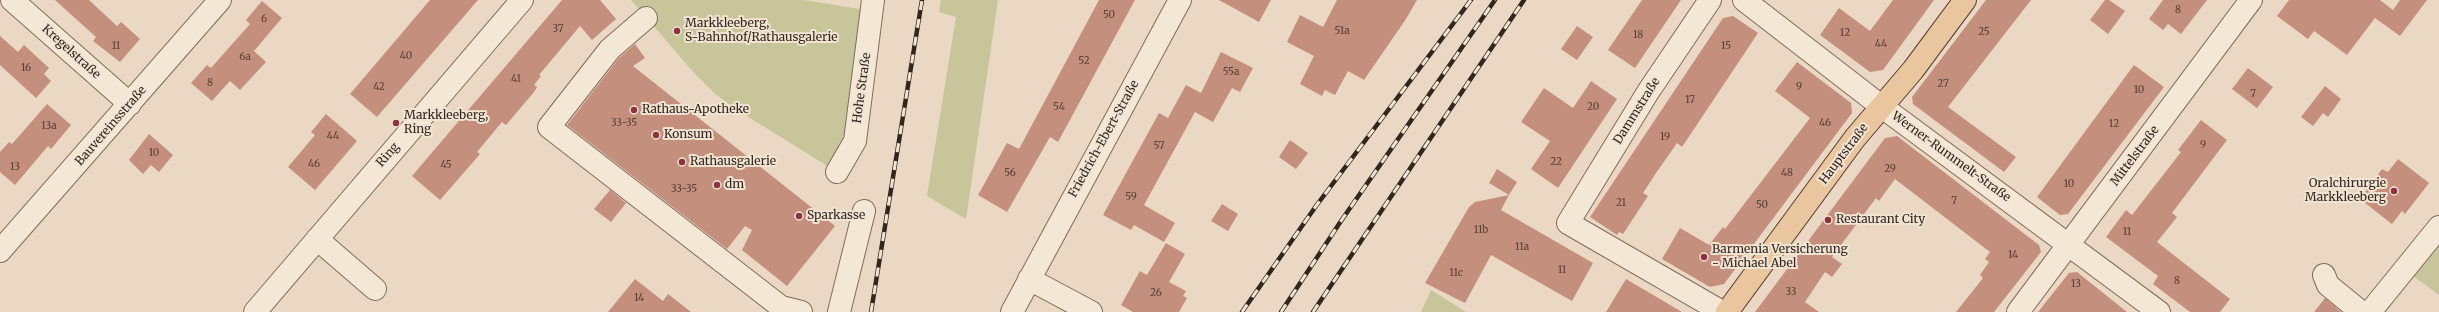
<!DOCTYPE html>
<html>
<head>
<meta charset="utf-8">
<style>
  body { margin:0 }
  canvas { display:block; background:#ead8c4 }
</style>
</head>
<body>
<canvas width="2439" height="312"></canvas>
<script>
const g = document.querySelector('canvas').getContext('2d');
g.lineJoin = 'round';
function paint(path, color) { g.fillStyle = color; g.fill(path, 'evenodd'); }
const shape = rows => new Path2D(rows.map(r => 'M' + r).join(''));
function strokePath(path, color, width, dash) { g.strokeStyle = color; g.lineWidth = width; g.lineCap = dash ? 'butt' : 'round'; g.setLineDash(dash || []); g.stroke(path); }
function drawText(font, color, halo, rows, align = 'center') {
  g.font = font + ' Merriweather,serif'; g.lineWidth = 4; g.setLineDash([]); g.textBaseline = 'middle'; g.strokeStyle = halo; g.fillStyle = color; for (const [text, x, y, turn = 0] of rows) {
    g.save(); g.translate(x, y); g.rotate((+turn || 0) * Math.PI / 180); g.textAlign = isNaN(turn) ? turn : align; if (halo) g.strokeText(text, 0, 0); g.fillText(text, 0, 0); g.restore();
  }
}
paint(shape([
  [631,0,804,0,872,11,837,172,734,108,713,92,695,74],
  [941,0,998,0,966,219,927,196,956,17,939,12],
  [2439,227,2439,295,2405,270],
  [1431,290,1466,312,1421,312]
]), '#c7c599');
paint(shape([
  [55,0,89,0,117,26,121,22,140,39,120,62,93,41,96,37],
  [430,0,478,0,377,117,350,94],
  [562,0,600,0,616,19,592,40,580,26,539,75,541,76,534,85,537,87,534,92,506,125,502,122,477,152,480,154,440,200,412,176],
  [1099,0,1135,0,1058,142,1050,137,1007,212,978,195,1007,143,1019,149],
  [1219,0,1271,0,1259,22],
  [1337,0,1417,0,1406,19,1364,80,1348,71,1335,95,1325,90,1322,96,1300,84,1314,56,1287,42,1300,15,1323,27],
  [1642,0,1681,0,1635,68,1608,50],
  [1893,0,1934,0,1883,70,1870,72,1820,35,1839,8,1870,31],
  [1986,0,2031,0,1948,107,2016,157,2004,172,1913,104,1912,97],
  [2105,0,2109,0,2125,11,2108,34,2090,20],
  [2163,0,2207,0,2181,34,2168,24,2163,30,2149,19],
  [2289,0,2380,0,2393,10,2400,0,2427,0,2400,36,2375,18,2347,55,2314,31,2308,39,2277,16],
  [262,1,282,18,254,51,266,62,240,90,230,81,212,101,191,83,207,65,211,68,250,24,246,20],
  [1733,16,1758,33,1682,147,1677,143,1656,173,1643,193,1648,196,1623,234,1619,232,1617,235,1590,217,1723,18],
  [1577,26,1593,37,1577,60,1561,49],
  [0,36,18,52,24,45,49,68,44,74,51,81,36,98,0,65],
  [635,44,645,58,633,66,835,226,787,286,742,250,752,230,745,226,727,249,567,125,619,58],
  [1221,52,1253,68,1240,92,1232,88,1213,122,1195,112,1144,205,1175,223,1164,242,1134,225,1131,230,1103,215,1159,113,1168,118,1186,85,1201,93],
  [1797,62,1851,103,1852,113,1724,284,1710,287,1662,259,1680,228,1709,245,1723,227,1725,229,1810,118,1775,91],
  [2134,65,2164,87,2068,214,2060,215,2037,197],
  [2248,68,2273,87,2257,108,2232,89],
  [1591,81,1617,99,1558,188,1531,169,1550,141,1521,122,1544,88,1573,108],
  [2325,86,2341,99,2328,117,2323,113,2313,126,2301,117],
  [47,104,71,125,51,149,48,146,15,185,0,172,0,152,9,142,12,144],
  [326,114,357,141,315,190,288,167,315,135,311,132],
  [2201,120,2227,140,2172,213,2177,217,2157,242,2230,299,2220,312,2190,312,2153,284,2158,276,2106,237,2126,210,2132,215,2181,152,2178,150],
  [149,134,173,155,159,172,151,165,143,174,129,160],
  [1897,136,2039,245,2041,252,1994,312,1956,312,1983,278,1980,275,1989,262,1985,259,1990,252,1895,179,1879,201,1876,198,1832,257,1842,264,1832,277,1825,272,1805,302,1819,312,1755,312,1885,138],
  [1290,140,1308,153,1296,169,1279,157],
  [2398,159,2429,183,2405,214,2402,211,2392,224,2360,199,2382,169,2388,172],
  [1497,169,1517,182,1509,195,1489,183],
  [610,190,626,203,611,222,594,209],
  [1509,195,1501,210,1593,263,1572,301,1491,255,1465,303,1425,283,1469,207,1475,202],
  [1222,204,1238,214,1228,231,1211,221],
  [1166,243,1185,254,1169,282,1186,291,1183,296,1187,298,1179,312,1133,312,1121,305,1140,271,1147,275],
  [2077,272,2127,312,2038,312,2069,273],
  [635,279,663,301,668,294,691,312,608,312],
  [1626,279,1682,312,1606,312],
  [2325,298,2341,312,2314,312]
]), '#c48f7d');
const minor = shape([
  [12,0,130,104],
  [1710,0,1648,92,1568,223,1722,312],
  [1744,0,1881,106,2159,312],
  [646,18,610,49,549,127,781,307,801,312],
  [837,172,855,141,873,0],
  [317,239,375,289],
  [0,251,220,0],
  [2324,275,2328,285,2361,312],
  [1029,279,1091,312],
  [255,312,522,0],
  [839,312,864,211],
  [1012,312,1180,0],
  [2018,312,2251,0],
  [2370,312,2439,227]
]);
const major = shape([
  [1727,312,1855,138,1913,70,1965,0]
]);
strokePath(minor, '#826a5c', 24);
strokePath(major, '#513a30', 24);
strokePath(minor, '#f5e7d6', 22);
strokePath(major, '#eac69f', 22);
const rail = shape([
  [871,312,922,0],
  [1242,312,1316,206,1471,0],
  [1281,312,1341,221,1495,0],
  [1313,312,1524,0]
]);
strokePath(rail, '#34251f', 4.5);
strokePath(rail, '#f2e4d3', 3, [9]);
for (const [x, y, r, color] of [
  [677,31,4,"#8c3241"],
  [634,110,4,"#8c3241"],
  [396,123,4,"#8c3241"],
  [656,135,4,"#8c3241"],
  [682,162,4,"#8c3241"],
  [717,185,4,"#8c3241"],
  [2394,191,4,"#8c3241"],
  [799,216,4,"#8c3241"],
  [1828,220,4,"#8c3241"],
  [1704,257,4,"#8c3241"]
]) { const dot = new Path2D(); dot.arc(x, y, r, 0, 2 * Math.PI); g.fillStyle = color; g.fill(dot); strokePath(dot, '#f2e4d3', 1.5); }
drawText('10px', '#584036', null, [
  ["8",2178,10],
  ["50",1109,15],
  ["6",264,19],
  ["37",558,29],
  ["51a",1342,31],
  ["25",1984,32],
  ["12",1845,33],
  ["18",1638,35],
  ["44",1881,44],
  ["11",116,46],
  ["15",1726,46],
  ["40",406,56],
  ["6a",245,57],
  ["52",1084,61],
  ["16",26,68],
  ["55a",1231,72],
  ["41",516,79],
  ["8",210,83],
  ["27",1943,84],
  ["42",379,87],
  ["9",1799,87],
  ["10",2139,90],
  ["7",2253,94],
  ["17",1690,100],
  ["54",1059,107],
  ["20",1593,107],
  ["33-35",624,123],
  ["46",1825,123],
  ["12",2114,124],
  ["13a",49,126],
  ["44",333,136],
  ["19",1665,137],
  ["9",2203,145],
  ["57",1159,146],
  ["10",154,153],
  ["22",1556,162],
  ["46",314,164],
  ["45",446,165],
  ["13",15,167],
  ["29",1890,169],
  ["56",1010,173],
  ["48",1787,173],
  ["10",2069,184],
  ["33-35",684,189],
  ["59",1131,197],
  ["7",1954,201],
  ["21",1621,203],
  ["50",1762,205],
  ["11b",1481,230],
  ["11",2127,232],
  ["11a",1522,247],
  ["14",2013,255],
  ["11",1562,270],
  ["11c",1456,273],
  ["8",2177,281],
  ["13",2076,284],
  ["33",1791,292],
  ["26",1156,293],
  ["14",639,298]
]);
drawText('12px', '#34251f', '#f2e4d3', [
  ["Markkleeberg,",685,24],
  ["S-Bahnhof/Rathausgalerie",685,38],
  ["Rathaus-Apotheke",642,110],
  ["Markkleeberg,",404,116],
  ["Ring",404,130],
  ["Konsum",664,135],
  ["Rathausgalerie",690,162],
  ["Oralchirurgie",2386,184,"right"],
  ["Markkleeberg",2386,198,"right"],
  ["dm",725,185],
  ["Sparkasse",807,216],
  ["Restaurant City",1836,220],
  ["Barmenia Versicherung",1712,250],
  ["- Michael Abel",1712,264]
], 'left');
drawText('12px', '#34251f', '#f2e4d3', [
  ["Kregelstraße",71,52,42],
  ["Hohe Straße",862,88,-82],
  ["Dammstraße",1637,111,-58],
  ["Bauvereinsstraße",111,126,-49],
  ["Friedrich-Ebert-Straße",1104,139,-61],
  ["Hauptstraße",1844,154,-53],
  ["Ring",388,155,-49],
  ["Mittelstraße",2135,156,-53],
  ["Werner-Rummelt-Straße",1951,157,36]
]);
</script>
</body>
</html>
